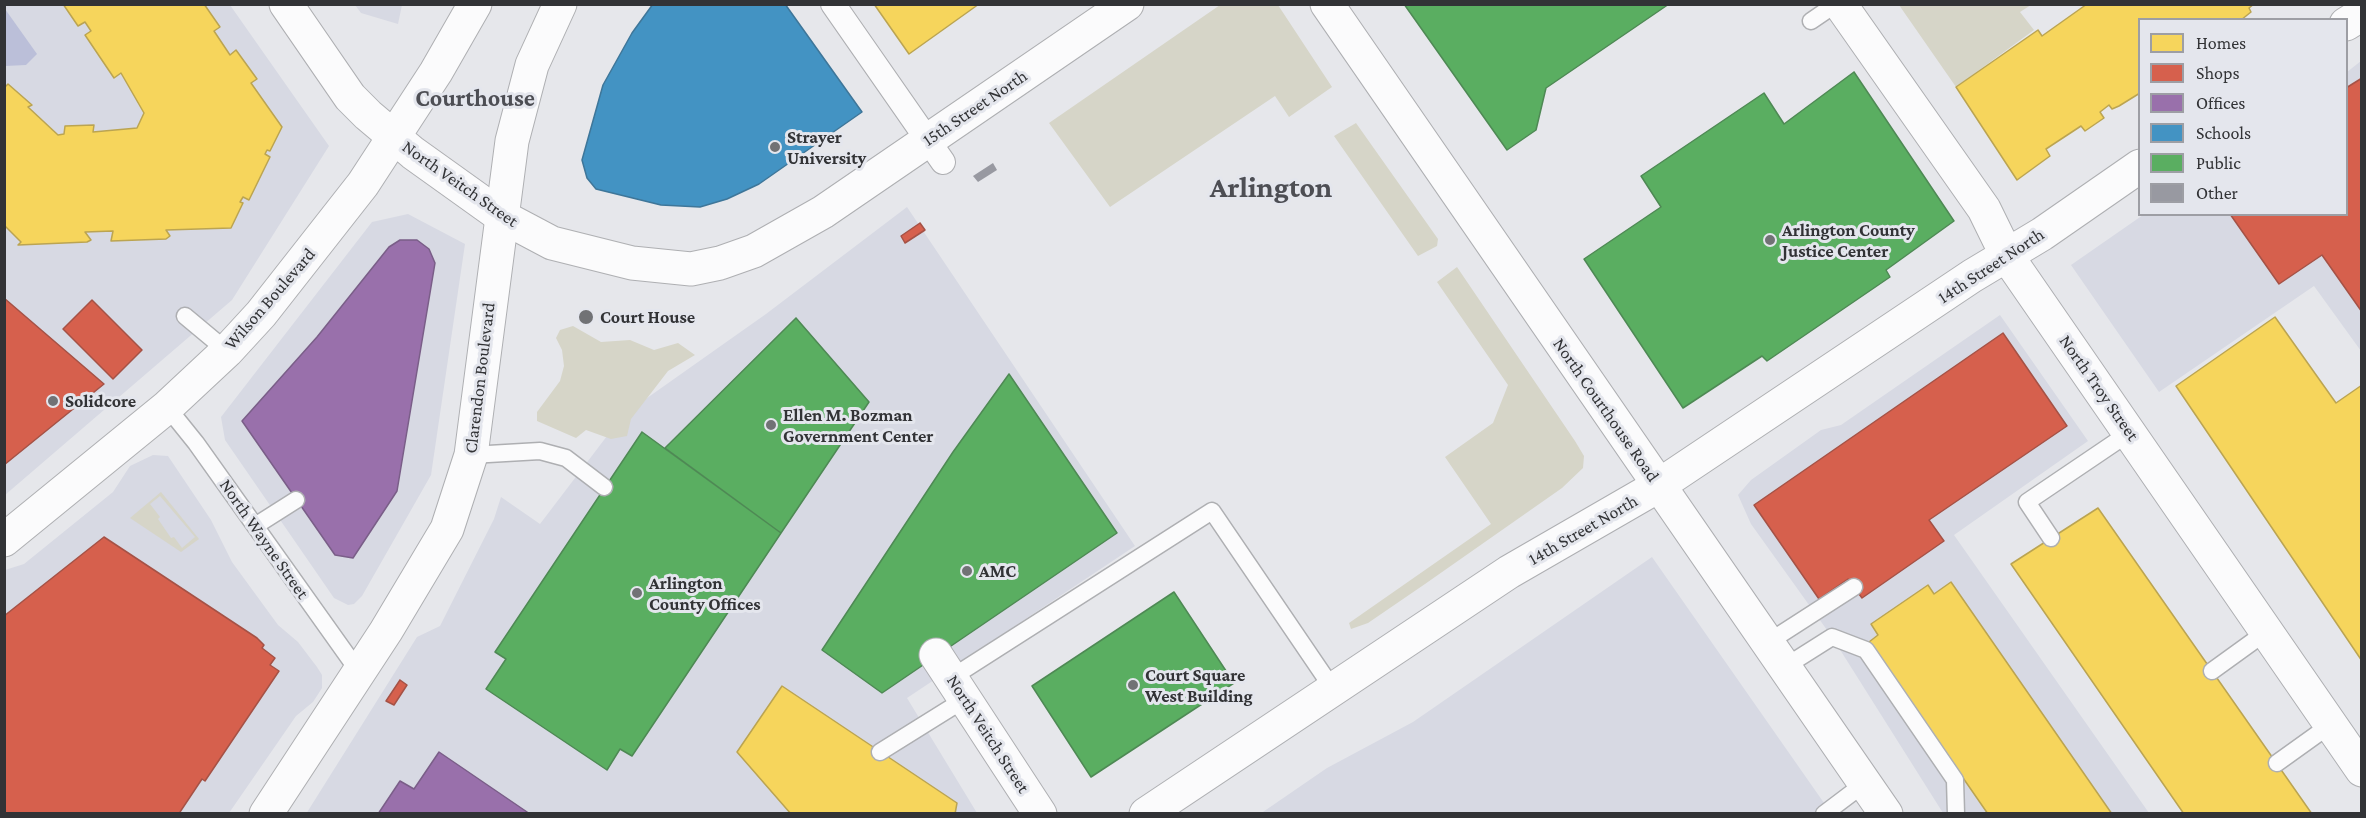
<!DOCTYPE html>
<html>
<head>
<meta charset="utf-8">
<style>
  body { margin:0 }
  #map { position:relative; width:2366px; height:818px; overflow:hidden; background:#e6e7eb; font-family:"Crimson Pro",serif }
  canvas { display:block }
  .frame { position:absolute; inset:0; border:6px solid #323336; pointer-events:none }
  .legend { position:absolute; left:2138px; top:18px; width:210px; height:198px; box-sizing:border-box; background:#e4e6ed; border:2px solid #9d9ea4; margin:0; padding:8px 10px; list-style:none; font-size:18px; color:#323336 }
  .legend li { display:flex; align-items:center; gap:12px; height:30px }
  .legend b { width:30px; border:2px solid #9d9ea4 }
</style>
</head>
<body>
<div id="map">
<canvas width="2366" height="818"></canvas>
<div class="frame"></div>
<ul class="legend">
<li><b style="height:16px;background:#f6d55c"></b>Homes</li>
<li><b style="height:16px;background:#d6604d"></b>Shops</li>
<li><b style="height:16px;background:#9970ab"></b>Offices</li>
<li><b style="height:16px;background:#4393c3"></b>Schools</li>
<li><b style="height:16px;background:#5aae61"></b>Public</li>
<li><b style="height:16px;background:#9899a1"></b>Other</li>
</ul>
</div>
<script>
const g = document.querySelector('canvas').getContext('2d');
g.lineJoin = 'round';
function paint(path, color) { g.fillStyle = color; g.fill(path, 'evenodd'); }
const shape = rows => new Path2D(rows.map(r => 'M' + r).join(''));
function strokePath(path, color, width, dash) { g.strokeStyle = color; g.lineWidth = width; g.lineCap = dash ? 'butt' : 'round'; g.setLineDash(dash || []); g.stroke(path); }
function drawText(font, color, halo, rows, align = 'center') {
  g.font = font + ' "Crimson Pro",serif'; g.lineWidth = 6; g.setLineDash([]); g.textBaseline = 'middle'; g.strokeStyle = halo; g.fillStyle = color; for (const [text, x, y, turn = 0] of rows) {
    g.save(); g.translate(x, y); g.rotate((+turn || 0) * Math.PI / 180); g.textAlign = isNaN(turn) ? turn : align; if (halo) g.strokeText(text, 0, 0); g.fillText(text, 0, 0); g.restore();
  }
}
paint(shape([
  [5,5,230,5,329,146,232,300,5,495],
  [355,5,402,5,398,24,361,13],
  [2361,61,2361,351,2314,286,2159,392,2071,265,2143,215,2346,214,2347,72],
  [907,207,1135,546,907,698,977,813,306,814,417,637,440,626,494,519,501,497,540,524,623,415,766,314],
  [408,214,465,244,431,475,362,596,354,604,348,605,334,598,225,440,221,417,372,222],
  [2000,315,2088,441,1954,535,2149,813,1943,813,1832,637,1751,524,1738,495,1751,480,1821,430,1841,425],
  [153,455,168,456,211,520,232,562,278,625,298,642,317,667,322,675,322,688,313,702,296,716,229,813,5,814,5,570,24,564,113,492,130,466],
  [1652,557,1831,813,1260,814,1327,768,1413,722]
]), '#d7d9e3');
paint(shape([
  [1220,5,1278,5,1332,87,1289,117,1275,96,1110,207,1049,123],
  [1899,5,2031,5,2020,12,2034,30,1956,87],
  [1356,123,1438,239,1437,246,1418,256,1334,136],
  [1457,267,1575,441,1584,456,1583,468,1562,488,1425,584,1368,623,1351,629,1349,623,1491,524,1445,457,1493,423,1508,385,1437,282],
  [573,326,601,342,630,340,654,350,678,343,695,355,668,371,631,419,627,436,611,439,586,430,576,438,537,421,537,412,560,381,564,366,562,350,556,338,560,330],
  [161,492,199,539,181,552,130,518],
  [160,496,195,537,182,548,174,537,171,538,158,519,160,517,150,504]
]), '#d6d5c8');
paint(shape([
  [5,9,37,54,26,65,5,66]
]), '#bbbfd9');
const homes = shape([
  [63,4,204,4,220,27,214,31,230,55,236,50,257,79,251,83,282,127,270,151,267,150,265,154,270,157,249,200,243,197,240,202,243,203,231,228,166,230,170,236,166,239,111,241,113,231,85,232,91,240,87,242,18,245,21,242,4,225,4,88,8,84,32,105,28,107,58,135,64,134,65,126,94,125,93,132,137,128,144,113,121,73,114,78,85,35,91,31,85,22,78,26,63,4],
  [874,4,979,4,909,54,874,4],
  [2087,4,2254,4,2249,8,2251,12,2241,20,2140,20,2140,93,2119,106,2112,109,2109,105,2100,112,2104,118,2085,131,2081,126,2046,149,2050,156,2017,180,1956,87,2038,30,2042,36,2087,4],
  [2275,317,2336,403,2362,385,2362,661,2176,386,2275,317],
  [2098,508,2312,814,2184,814,2011,564,2098,508],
  [1951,582,2112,814,1988,814,1869,642,1878,635,1871,624,1928,585,1934,594,1951,582],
  [782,686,957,803,955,814,791,814,737,752,782,686]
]);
paint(homes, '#f6d55c');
strokePath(homes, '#bba451', 1.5);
const shops = shape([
  [2362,78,2362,312,2322,255,2279,284,2230,214,2346,214,2346,88,2362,78],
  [920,223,925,230,905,243,901,236,920,223],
  [4,298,104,384,4,465,4,298],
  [92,300,142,350,113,379,63,329,92,300],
  [2003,333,2067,426,1929,520,1944,541,1862,598,1848,579,1819,599,1754,505,2003,333],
  [104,537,257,638,264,645,262,648,275,658,270,665,279,671,205,781,202,779,180,812,182,814,4,814,4,616,104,537],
  [400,680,407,685,394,705,386,701,400,680]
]);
paint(shops, '#d6604d');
strokePath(shops, '#a55246', 1.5);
const offices = shape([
  [400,240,417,240,429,249,435,263,397,491,353,558,335,555,242,421,317,337,389,247,400,240],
  [439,752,530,814,378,814,400,781,414,789,439,752]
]);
paint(offices, '#9970ab');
strokePath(offices, '#7a5e88', 1.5);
const schools = shape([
  [653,4,785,4,862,112,759,184,727,199,700,207,661,205,596,189,587,178,582,160,603,85,632,33,653,4]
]);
paint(schools, '#4393c3');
strokePath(schools, '#3e7699', 1.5);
const public = shape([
  [1404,4,1669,4,1546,88,1536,130,1507,150,1404,4],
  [1854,72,1954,221,1886,270,1890,277,1767,361,1762,356,1683,408,1584,259,1661,207,1641,176,1764,93,1784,124,1854,72],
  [796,318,869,402,781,533,665,448,796,318],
  [1009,374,1117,533,882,693,822,650,953,452,1009,374],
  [642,432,781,533,632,756,620,749,607,770,486,689,506,659,495,652,642,432],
  [1174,592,1234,683,1091,777,1032,686,1174,592]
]);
paint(public, '#5aae61');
strokePath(public, '#4e8954', 1.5);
paint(shape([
  [993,163,997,170,978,182,973,176]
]), '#9899a1');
const service = shape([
  [1811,21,1836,4],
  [185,316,227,351],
  [167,407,196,443,359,672],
  [471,455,540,451,566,458,604,487],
  [255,526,296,500],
  [2051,538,2027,502,2129,433],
  [1767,643,1854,587],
  [1783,668,1832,637,1866,650,1955,780,1956,814],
  [2212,671,2266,632],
  [951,678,1212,511,1333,689],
  [880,752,965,699],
  [2277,763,2330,725],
  [1824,814,1865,783]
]);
const pedestrian = shape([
  [833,4,943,162]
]);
const minor = shape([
  [1840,4,1984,209,2007,256,2362,770],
  [2346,24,2362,14],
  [936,655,1040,814],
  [1146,814,1509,572,1658,486,1972,276,2042,234,2140,166]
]);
const tertiary = shape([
  [501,216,552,243,632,263,691,269,720,263,754,251,823,212,1127,4]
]);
const secondary = shape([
  [286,4,350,97,368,115,413,153,501,216],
  [1327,4,1886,814]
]);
const primary = shape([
  [4,540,167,407,227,351,261,314,363,184,436,72,475,4],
  [266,814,386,631,447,529,471,455,512,141,532,65,560,4]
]);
strokePath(service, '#aeafb2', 19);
strokePath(pedestrian, '#aeafb2', 26);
strokePath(minor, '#aeafb2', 35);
strokePath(tertiary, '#aeafb2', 35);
strokePath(secondary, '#aeafb2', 35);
strokePath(primary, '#aeafb2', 35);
strokePath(service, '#fbfbfc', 16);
strokePath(pedestrian, '#fbfbfc', 24);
strokePath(minor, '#fbfbfc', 33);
strokePath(tertiary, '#fbfbfc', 33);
strokePath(secondary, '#fbfbfc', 33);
strokePath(primary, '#fbfbfc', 33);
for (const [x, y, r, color] of [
  [775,147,6,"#717275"],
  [1770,240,6,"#717275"],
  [586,317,8,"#717275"],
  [53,401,6,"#717275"],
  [771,425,6,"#717275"],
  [967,571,6,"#717275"],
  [637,593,6,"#717275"],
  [1133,685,6,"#717275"]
]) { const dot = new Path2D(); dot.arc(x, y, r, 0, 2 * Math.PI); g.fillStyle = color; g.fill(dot); strokePath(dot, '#e4e6ed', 2); }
drawText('18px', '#323336', '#e4e6ed', [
  ["15th Street North",975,108,-34],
  ["North Veitch Street",460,184,35],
  ["14th Street North",1991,266,-33],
  ["Wilson Boulevard",270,299,-49],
  ["Clarendon Boulevard",480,378,-83],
  ["North Troy Street",2099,388,55],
  ["North Courthouse Road",1606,410,55],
  ["14th Street North",1583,530,-30],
  ["North Wayne Street",264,539,55],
  ["North Veitch Street",988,734,57]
]);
drawText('bold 18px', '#323336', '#e4e6ed', [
  ["Strayer",787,137],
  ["University",787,158],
  ["Arlington County",1782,230],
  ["Justice Center",1782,251],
  ["Court House",600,317],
  ["Solidcore",65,401],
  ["Ellen M. Bozman",783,415],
  ["Government Center",783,436],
  ["AMC",979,571],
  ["Arlington",649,583],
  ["County Offices",649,604],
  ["Court Square",1145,675],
  ["West Building",1145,696]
], 'left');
drawText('bold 24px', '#4d4e54', '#e4e6ed', [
  ["Courthouse",475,99]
]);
drawText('bold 30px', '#4d4e54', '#e4e6ed', [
  ["Arlington",1271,188]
]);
</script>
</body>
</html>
